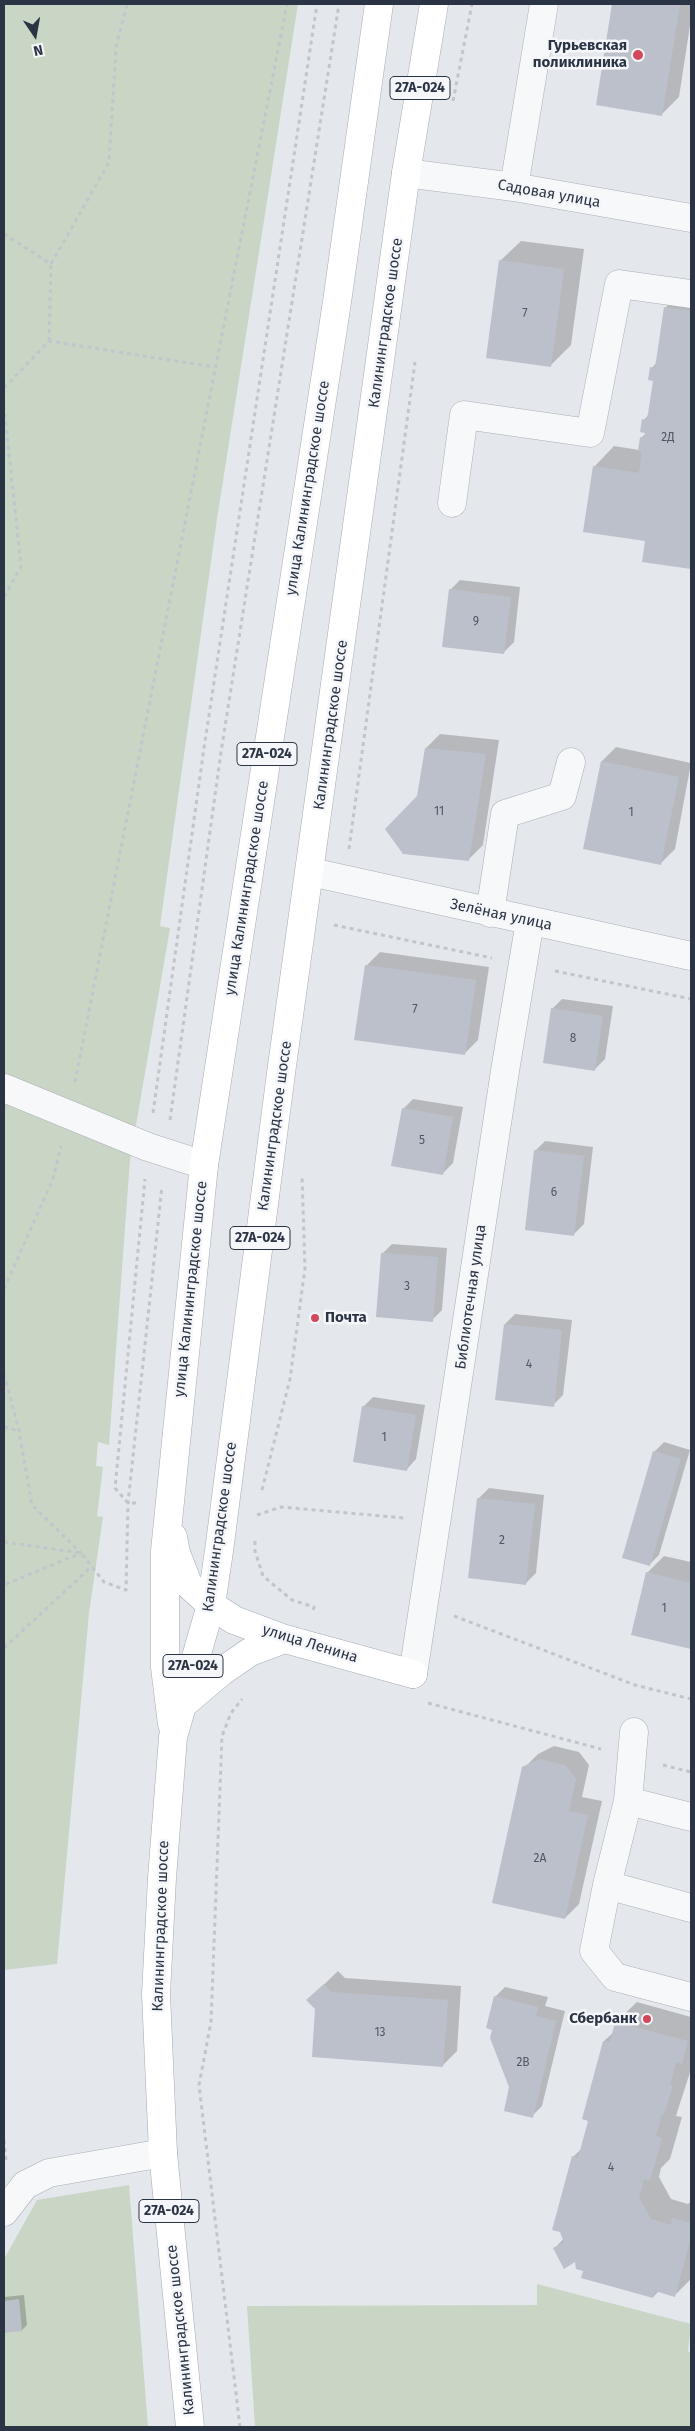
<!DOCTYPE html>
<html>
<head>
<meta charset="utf-8">
<style>
  body { margin:0 }
  #map { position:relative; width:695px; height:2431px; overflow:hidden; background:#e4e7ec; font-family:"Fira Sans",sans-serif }
  canvas { display:block }
  .frame { position:absolute; inset:0; border:5px solid #2b3445; pointer-events:none }
  .north { position:absolute; left:10px; top:10px; width:50px; height:50px; -webkit-text-stroke:4px #f4f6f9; paint-order:stroke; rotate:168deg; font-size:14px; font-weight:700; line-height:20px; text-align:center; color:#2b3445 }
  .north::after { content:''; display:block; margin:auto; width:18px; height:22px; background:#2b3445; clip-path:polygon(50% 0,100% 100%,50% 72%,0 100%) }
</style>
</head>
<body>
<div id="map">
<canvas width="695" height="2431"></canvas>
<div class="frame"></div>
<div class="north">N</div>
</div>
<script>
const g = document.querySelector('canvas').getContext('2d');
g.lineJoin = 'round';
function paint(path, color) { g.fillStyle = color; g.fill(path, 'evenodd'); }
const shape = rows => new Path2D(rows.map(r => 'M' + r).join(''));
function strokePath(path, color, width, dash) { g.strokeStyle = color; g.lineWidth = width; g.lineCap = dash ? 'butt' : 'round'; g.setLineDash(dash || []); g.stroke(path); }
function drawText(font, color, halo, rows, align = 'center') {
  g.font = font + ' "Fira Sans",sans-serif'; g.lineWidth = 5; g.setLineDash([]); g.textBaseline = 'middle'; g.strokeStyle = halo; g.fillStyle = color; for (const [text, x, y, turn = 0] of rows) {
    g.save(); g.translate(x, y); g.rotate((+turn || 0) * Math.PI / 180); g.textAlign = isNaN(turn) ? turn : align; if (halo) g.strokeText(text, 0, 0); g.fillText(text, 0, 0); g.restore();
  }
}
paint(shape([
  [4,4,298,4,217,519,160,926,170,928,130,1160,109,1445,98,1442,96,1466,103,1467,97,1516,103,1517,89,1613,57,1964,4,1970],
  [129,2185,148,2427,4,2427,4,2259,37,2200],
  [537,2284,691,2324,688,2351,691,2353,691,2427,255,2427,247,2306,537,2305]
]), '#c9d6c5');
paint(shape([
  [614,4,691,4,691,19,679,97,662,114,597,104],
  [521,241,584,249,571,345,551,365,500,261],
  [686,287,691,288,691,568,644,561,647,540,594,467,614,446,639,450,641,438,647,432,644,420,649,414,654,380,652,368,657,362,665,308],
  [460,580,520,587,514,642,504,652,450,590],
  [440,734,499,740,483,845,469,859,418,796,426,748],
  [616,747,691,763,675,849,661,863,602,761],
  [380,952,489,967,478,1040,464,1054,366,966],
  [562,999,613,1006,605,1059,595,1069,552,1009],
  [413,1099,463,1107,453,1163,443,1173,403,1109],
  [545,1141,593,1147,584,1224,574,1234,535,1151],
  [392,1244,447,1248,442,1310,432,1320,382,1254],
  [515,1314,572,1320,563,1395,553,1405,505,1324],
  [373,1397,425,1405,416,1459,407,1469,363,1407],
  [664,1442,690,1450,659,1555,649,1565,654,1452],
  [489,1488,544,1495,536,1573,526,1583,479,1498],
  [664,1556,691,1562,691,1648,632,1634,647,1573],
  [554,1746,579,1752,589,1765,582,1797,602,1801,579,1904,565,1918,524,1768,538,1754],
  [338,1971,345,1978,461,1986,457,2051,443,2065,317,2008,308,2000],
  [505,1987,548,1997,545,2006,565,2011,542,2106,532,2116,510,2087,494,2029,495,1997],
  [637,2002,691,2017,691,2069,676,2116,682,2117,670,2159,661,2168,659,2177,671,2199,688,2204,691,2201,691,2279,675,2295,659,2291,653,2297,584,2270,576,2260,555,2248,564,2238,573,2157,582,2148,589,2120,584,2118,604,2041,614,2032,616,2022],
  [24,2295,27,2325,22,2330,4,2332,4,2297]
]), '#0003');
paint(shape([
  [612,4,680,4,662,116,596,105],
  [499,260,564,269,551,367,486,358],
  [664,307,691,311,691,569,642,562,645,541,583,532,593,466,639,473,642,452,638,451,640,437,644,438,645,433,640,432,642,419,647,420,653,381,648,380,650,367,655,368],
  [449,589,511,597,504,654,442,647],
  [425,748,486,754,469,861,403,854,385,829,417,796],
  [601,761,679,777,661,865,583,849],
  [365,965,476,980,465,1055,354,1040],
  [551,1008,603,1016,595,1071,543,1063],
  [402,1108,453,1117,443,1175,391,1166],
  [534,1150,584,1156,574,1236,525,1230],
  [381,1253,438,1257,433,1322,376,1317],
  [504,1324,562,1330,554,1407,495,1400],
  [362,1406,416,1415,407,1471,353,1462],
  [653,1451,681,1459,650,1566,622,1558],
  [477,1498,535,1504,526,1585,468,1578],
  [646,1572,691,1583,691,1649,631,1635],
  [539,1759,565,1765,576,1779,569,1811,588,1815,565,1919,492,1903,522,1767],
  [324,1984,331,1992,448,2000,443,2067,312,2057,315,2009,306,2000],
  [494,1996,538,2007,536,2016,556,2021,533,2118,504,2111,509,2087,490,2038,492,2030,486,2028],
  [615,2022,688,2041,682,2064,676,2062,670,2085,673,2085,664,2115,662,2114,656,2136,662,2138,650,2181,644,2179,639,2198,651,2219,671,2225,672,2218,691,2223,691,2237,675,2297,655,2291,653,2298,581,2278,583,2271,576,2269,575,2262,564,2269,553,2248,564,2242,560,2232,552,2230,572,2156,578,2158,588,2121,582,2119,603,2041,610,2042],
  [19,2299,22,2331,4,2333,4,2301]
]), '#bbc0ca');
const minor = shape([
  [406,173,514,187,691,218],
  [514,187,544,4],
  [452,503,464,415,590,433,619,284,691,294],
  [311,872,691,956],
  [490,913,505,814,562,796,571,762],
  [4,1088,148,1147,204,1165],
  [413,1674,505,1071,530,921],
  [634,1732,628,1801,607,1885,691,1908],
  [628,1801,691,1817],
  [607,1885,594,1951,615,1977,691,1997],
  [4,2212,25,2185,49,2173,163,2153]
]);
const major = shape([
  [173,1537,176,1553,188,1584,211,1605,234,1620,285,1639,413,1674],
  [182,1705,221,1672,250,1652,285,1639],
  [172,1724,165,1667,165,1551,204,1165,337,302,379,4],
  [190,2427,163,2153,156,1994,162,1878,173,1737,211,1605,219,1551,281,1073,406,173,434,4]
]);
strokePath(minor, '#a9aeb7', 29);
strokePath(major, '#a3abb8', 29);
strokePath(shape([
  [453,101,472,4],
  [4,234,51,264,109,162,116,47,127,4],
  [49,341,51,264],
  [4,388,49,341,214,367],
  [4,406,21,567,4,597],
  [349,849,415,362],
  [334,925,492,958],
  [555,971,691,999],
  [75,1082,287,4],
  [153,1113,204,748,317,4],
  [170,1120,221,752,339,4],
  [4,1289,53,1179,61,1146],
  [4,1374,19,1431,32,1505,81,1553,4,1585],
  [4,1427,19,1431],
  [262,1490,290,1379,305,1268,302,1176],
  [136,1503,128,1503,115,1488,145,1179],
  [257,1515,281,1507,404,1518],
  [255,1541,255,1551,263,1576,292,1600,314,1607,312,1613],
  [4,1542,81,1553,104,1582,126,1590,128,1503,162,1186],
  [454,1616,635,1685,691,1699],
  [4,1648,92,1566],
  [428,1703,601,1749],
  [663,1765,691,1772],
  [4,2140,6,2160],
  [240,2427,199,2085,211,2022,222,1736,231,1713,242,1699]
]), '#c2c5cb', 3, [4, 4]);
strokePath(minor, '#f7f8fa', 28);
strokePath(major, '#fff', 28);
for (const [x, y, r, color] of [
  [638,55,6,"#d1495b"],
  [315,1318,5,"#d1495b"],
  [647,2019,5,"#d1495b"]
]) { const dot = new Path2D(); dot.arc(x, y, r, 0, 2 * Math.PI); g.fillStyle = color; g.fill(dot); strokePath(dot, '#f4f6f9', 2); }
drawText('12px', '#4f5766', null, [
  ["7",525,314],
  ["2Д",668,438],
  ["9",476,622],
  ["11",439,812],
  ["1",631,813],
  ["7",415,1010],
  ["8",573,1039],
  ["5",422,1141],
  ["6",554,1193],
  ["3",407,1287],
  ["4",529,1365],
  ["1",384,1438],
  ["2",502,1541],
  ["1",664,1609],
  ["2А",540,1859],
  ["13",380,2033],
  ["2В",523,2063],
  ["4",611,2168]
]);
for (const [x, y, w] of [
  [420,88,60],
  [267,754,60],
  [260,1238,60],
  [193,1666,60],
  [169,2211,60]
]) { const box = new Path2D(); box.roundRect(x - w / 2, y - 11.5, w, 23, 4); g.fillStyle = '#f4f6f9'; g.fill(box); strokePath(box, '#2b3445', 1); }
drawText('bold 14px', '#2b3445', null, [
  ["27А-024",420,88],
  ["27А-024",267,754],
  ["27А-024",260,1238],
  ["27А-024",193,1666],
  ["27А-024",169,2211]
]);
drawText('bold 15px', '#2b3445', '#f4f6f9', [
  ["Гурьевская",627,46],
  ["поликлиника",627,63],
  ["Почта",325,1318,"left"],
  ["Сбербанк",637,2019]
], 'right');
drawText('15px', '#2b3445', '#f4f6f9', [
  ["Садовая улица",549,194,10],
  ["Калининградское шоссе",386,323,-82],
  ["улица Калининградское шоссе",308,488,-81],
  ["Калининградское шоссе",331,725,-82],
  ["улица Калининградское шоссе",247,888,-81],
  ["Зелёная улица",501,915,12],
  ["Калининградское шоссе",275,1126,-82],
  ["улица Калининградское шоссе",191,1289,-84],
  ["Библиотечная улица",471,1297,-82],
  ["Калининградское шоссе",220,1527,-82],
  ["улица Ленина",310,1644,17],
  ["Калининградское шоссе",161,1926,-88],
  ["Калининградское шоссе",181,2330,-96]
]);
</script>
</body>
</html>
